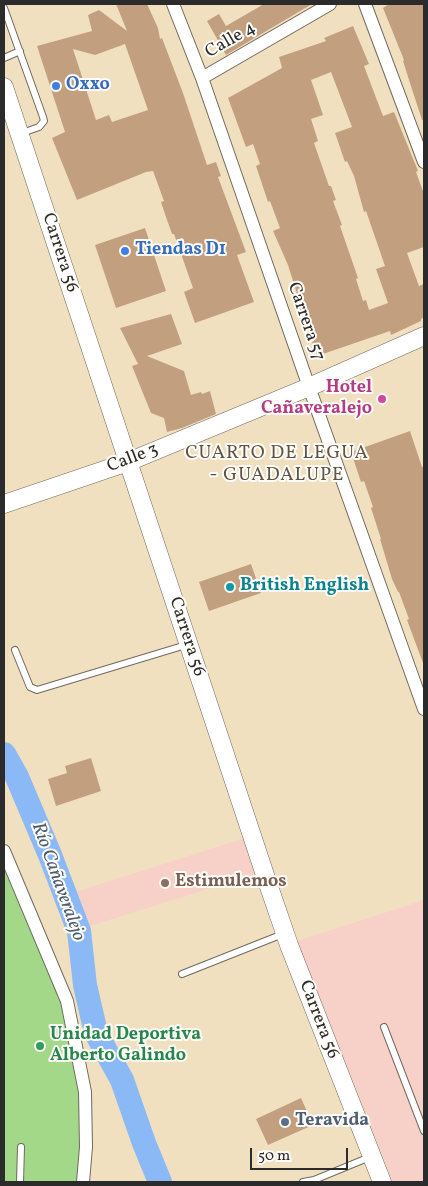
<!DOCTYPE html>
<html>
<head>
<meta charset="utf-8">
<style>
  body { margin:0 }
  #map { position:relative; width:428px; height:1186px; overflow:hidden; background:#f1e0c0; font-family:Vollkorn,serif }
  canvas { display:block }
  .frame { position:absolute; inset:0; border:5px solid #2b2b2b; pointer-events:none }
  .scale { position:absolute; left:250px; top:1148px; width:98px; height:22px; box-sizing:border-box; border:2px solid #2b2b2b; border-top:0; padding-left:6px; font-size:15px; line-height:18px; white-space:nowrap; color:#2b2b2b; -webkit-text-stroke:4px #fdfcf7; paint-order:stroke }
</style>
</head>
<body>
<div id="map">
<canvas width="428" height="1186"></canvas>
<div class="frame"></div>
<div class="scale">50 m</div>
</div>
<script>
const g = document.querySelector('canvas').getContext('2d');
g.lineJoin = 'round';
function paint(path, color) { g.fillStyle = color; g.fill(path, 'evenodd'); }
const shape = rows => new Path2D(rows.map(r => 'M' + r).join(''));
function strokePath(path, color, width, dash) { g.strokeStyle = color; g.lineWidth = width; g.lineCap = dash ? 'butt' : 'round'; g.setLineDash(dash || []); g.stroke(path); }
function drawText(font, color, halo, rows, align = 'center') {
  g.font = font + ' Vollkorn,serif'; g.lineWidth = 4; g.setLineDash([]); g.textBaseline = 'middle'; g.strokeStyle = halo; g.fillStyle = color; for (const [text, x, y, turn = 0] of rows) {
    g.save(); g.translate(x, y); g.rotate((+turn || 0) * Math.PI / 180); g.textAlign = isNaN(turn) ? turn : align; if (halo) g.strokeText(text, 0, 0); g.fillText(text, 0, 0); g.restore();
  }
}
paint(shape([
  [245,838,256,874,90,926,75,892],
  [424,900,424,1182,393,1182,297,941]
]), '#f7d1c8');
paint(shape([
  [4,851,67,1001,85,1092,83,1182,4,1182]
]), '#a3d888');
strokePath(shape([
  [4,754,17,777,50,855,79,931,85,985,96,1033,122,1080,144,1143,160,1182]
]), '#8ab9f5', 24);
paint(shape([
  [116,4,147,4,158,28,160,39,162,38,183,93,207,165,216,162,221,176,218,177,246,252,237,255,254,302,195,323,184,292,193,288,174,234,172,234,167,220,161,202,164,201,153,171,146,172,77,200,52,138,65,132,37,46,92,31,88,15,99,10,127,31],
  [125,44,148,110,112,122,109,115,96,120,73,49,95,55],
  [264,4,312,4,226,55,207,21,219,14,226,26],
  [389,4,424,4,424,120,422,120,410,83,403,61,404,60,383,8],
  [353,26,369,64,364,66,383,116,394,112,418,171,416,172,424,194,424,247,407,253,419,286,424,284,424,317,421,319,421,321,391,335,390,331,317,356,312,342,314,341,305,314,302,315,297,301,299,300,288,265,273,231,280,228,270,201,268,202,256,166,260,164,253,144,246,147,228,98,282,68,279,57,326,41,324,38],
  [331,72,352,127,335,133,345,162,347,161,354,176,364,212,366,211,385,266,376,269,388,303,369,310,366,300,363,301,356,279,358,278,340,226,342,225,333,201,336,200,331,186,329,186,314,143,318,141,311,119,323,115,311,80],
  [145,228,166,291,116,308,95,245],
  [171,314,182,344,147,356,184,371,191,395,201,392,202,394,210,391,216,414,182,428,167,432,164,418,151,413,132,366,138,364,120,328],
  [410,431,422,467,424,466,424,663,423,663,407,620,409,619,399,592,398,592,392,579,380,539,381,539,371,508,373,507,364,481,361,482,351,452],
  [251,564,261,593,209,611,199,582],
  [91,758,101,791,56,806,48,779,67,773,65,766],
  [301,1098,313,1125,268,1145,256,1119]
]), '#c2a07f');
const lane = shape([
  [4,8,43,117,44,121,39,127,22,133],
  [4,58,20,51],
  [15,650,30,687,37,690,186,645],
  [182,974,283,934],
  [384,1027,424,1131],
  [20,1182,21,1147],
  [303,1182,314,1180,370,1157]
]);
const street = shape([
  [173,4,202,78,309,387,424,709],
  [365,4,424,162],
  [202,78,330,4],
  [4,851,67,1001,85,1092,86,1147,83,1182]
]);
const secondary = shape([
  [4,87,266,878,289,945,382,1182],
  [4,504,128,462,309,387,424,336]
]);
strokePath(lane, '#706a5f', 8);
strokePath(street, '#706a5f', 14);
strokePath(secondary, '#706a5f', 19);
strokePath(lane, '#fff', 6);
strokePath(street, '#fff', 12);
strokePath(secondary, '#fff', 18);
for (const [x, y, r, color] of [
  [56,86,5,"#3f7fe0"],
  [125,251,5,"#3f7fe0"],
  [382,399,5,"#d1479c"],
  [230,587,5,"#0f9aa8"],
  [165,883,5,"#8d6e63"],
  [40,1046,5,"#2e9e5b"],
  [285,1122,5,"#5c6f8a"]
]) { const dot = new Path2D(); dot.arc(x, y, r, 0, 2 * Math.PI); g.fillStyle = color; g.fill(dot); strokePath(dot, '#fdfcf7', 2); }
drawText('18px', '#2b2b2b', '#fdfcf7', [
  ["Calle 4",231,41,-30],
  ["Carrera 56",59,253,72],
  ["Carrera 57",305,322,71],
  ["Calle 3",133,459,-21],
  ["Carrera 56",186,637,72],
  ["Carrera 56",318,1020,69]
]);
drawText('bold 18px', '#366cbe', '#fdfcf7', [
  ["Oxxo",66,86],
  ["Tiendas D1",135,251]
], 'left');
drawText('bold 18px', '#b23c85', '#fdfcf7', [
  ["Hotel",372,389],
  ["Cañaveralejo",372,410]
], 'right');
drawText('bold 18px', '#0d838f', '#fdfcf7', [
  ["British English",240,587]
], 'left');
drawText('bold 18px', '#785e54', '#fdfcf7', [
  ["Estimulemos",175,883]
], 'left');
drawText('bold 18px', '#27864d', '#fdfcf7', [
  ["Unidad Deportiva",50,1036],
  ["Alberto Galindo",50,1057]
], 'left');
drawText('bold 18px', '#4e5e75', '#fdfcf7', [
  ["Teravida",295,1122]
], 'left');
g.letterSpacing = '1px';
drawText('19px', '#605448', '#fdfcf7', [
  ["CUARTO DE LEGUA",277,455],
  ["- GUADALUPE",277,477]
]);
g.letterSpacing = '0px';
drawText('italic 19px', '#4c5d72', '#fdfcf7', [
  ["Río Cañaveralejo",57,882,70]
]);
</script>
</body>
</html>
